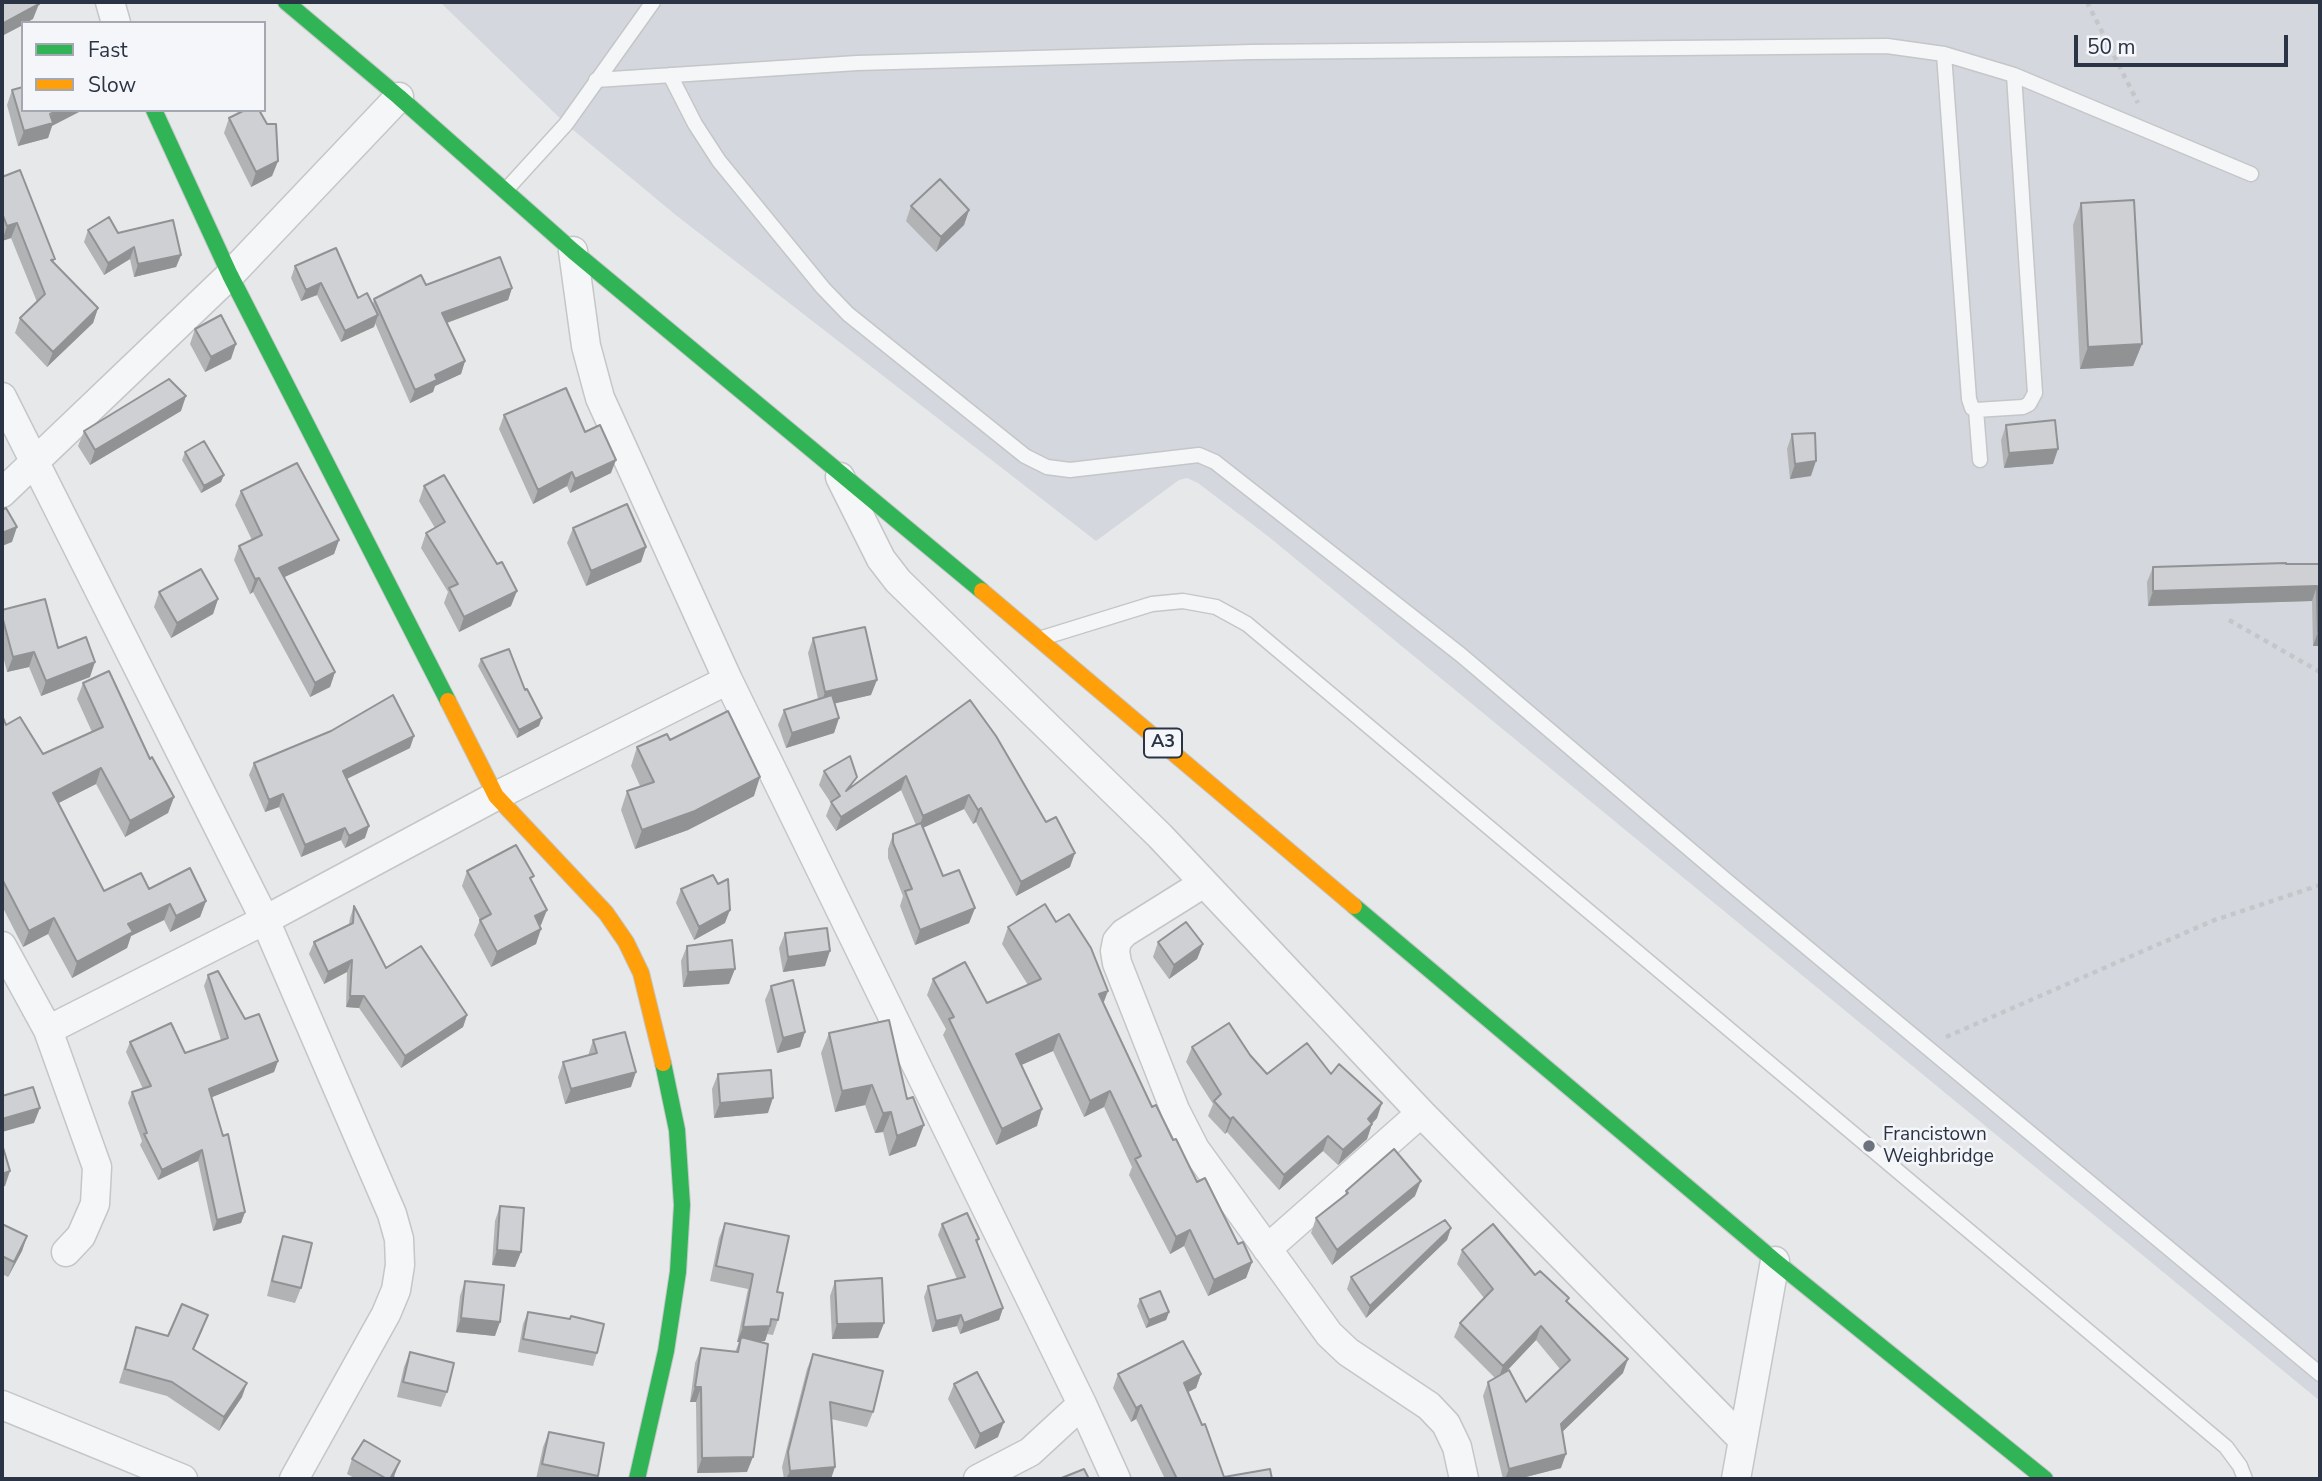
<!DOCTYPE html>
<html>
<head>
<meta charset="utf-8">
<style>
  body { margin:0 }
  #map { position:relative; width:2322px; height:1481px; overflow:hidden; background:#e6e8ea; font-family:"Nunito Sans",sans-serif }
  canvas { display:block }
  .frame { position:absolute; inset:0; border:4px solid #2b3445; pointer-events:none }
  .legend { position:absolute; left:21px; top:21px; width:245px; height:91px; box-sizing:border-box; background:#f4f6f9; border:2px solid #a4a8b1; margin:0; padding:9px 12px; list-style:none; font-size:21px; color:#2b3445 }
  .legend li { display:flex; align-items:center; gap:14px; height:35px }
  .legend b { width:35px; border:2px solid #a4a8b1 }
  .scale { position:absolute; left:2074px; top:35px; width:214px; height:32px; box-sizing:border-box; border:4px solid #2b3445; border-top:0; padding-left:9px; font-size:21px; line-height:24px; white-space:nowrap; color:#2b3445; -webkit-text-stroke:5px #f4f6f9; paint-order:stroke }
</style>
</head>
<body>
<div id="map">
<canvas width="2322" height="1481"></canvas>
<div class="frame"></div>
<ul class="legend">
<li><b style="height:9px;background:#30b455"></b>Fast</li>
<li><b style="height:9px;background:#ff9f0a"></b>Slow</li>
</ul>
<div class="scale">50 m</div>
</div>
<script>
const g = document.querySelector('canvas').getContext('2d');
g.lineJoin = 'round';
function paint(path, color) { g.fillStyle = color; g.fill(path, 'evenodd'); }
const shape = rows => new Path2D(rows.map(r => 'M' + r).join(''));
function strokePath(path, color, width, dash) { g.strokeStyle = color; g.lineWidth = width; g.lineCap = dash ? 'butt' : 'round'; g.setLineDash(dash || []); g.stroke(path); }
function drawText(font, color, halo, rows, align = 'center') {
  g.font = font + ' "Nunito Sans",sans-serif'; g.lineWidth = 5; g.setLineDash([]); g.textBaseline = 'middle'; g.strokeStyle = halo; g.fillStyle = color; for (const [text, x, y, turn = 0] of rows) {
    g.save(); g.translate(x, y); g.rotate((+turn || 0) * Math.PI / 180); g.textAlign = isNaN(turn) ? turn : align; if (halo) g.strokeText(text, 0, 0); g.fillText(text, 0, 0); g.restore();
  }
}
paint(shape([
  [440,2,2320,2,2320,1401,1269,537,1198,483,1187,478,1179,480,1096,541,677,216,566,124]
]), '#d4d7dd');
const lane = shape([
  [1944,54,1969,399,1972,408,1976,410,2023,407,2029,404,2035,393,2014,75],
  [670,75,695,124,719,161,823,288,848,314,1025,456,1047,467,1070,470,1199,455,1215,462,1461,655,1727,881,2320,1374],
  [596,80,857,63,1251,52,1887,46,1944,54,2014,75,2251,174],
  [505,191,566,124,653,2],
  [1976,410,1980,460],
  [1042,638,1152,604,1183,601,1216,607,1247,624,2226,1447,2240,1466,2245,1479]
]);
const street = shape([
  [110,2,116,23],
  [573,251,586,346,600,398,728,680,1082,1404,1116,1479],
  [2,397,265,920,392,1214,399,1239,400,1265,396,1290,386,1314,294,1479],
  [840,477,881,559,898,581,1160,836,1421,1113,1743,1440],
  [2,493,230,275,399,97],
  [1204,883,1124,933,1117,941,1115,951,1117,963,1175,1110,1195,1149,1329,1334,1348,1352,1429,1406,1446,1424,1457,1447,1464,1479],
  [2,946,48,1030,97,1167,95,1204,81,1236,66,1252],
  [48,1030,265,920,496,796,728,680],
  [1267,1249,1421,1113],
  [2,1405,183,1479],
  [978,1479,1030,1452,1082,1404],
  [1736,1479,1775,1261]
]);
const fast = shape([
  [286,2,399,97,573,251,982,591],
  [154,110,230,275,448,701],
  [1354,906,1775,1261,2045,1479],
  [637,1479,666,1351,678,1272,682,1205,677,1130,663,1063]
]);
const slow = shape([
  [982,591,1354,906],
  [448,701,496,796,606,913,626,942,641,973,663,1063]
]);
strokePath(lane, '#c4c6c8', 17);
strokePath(street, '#c4c6c8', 31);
strokePath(fast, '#c4c6c8', 18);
strokePath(slow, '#c4c6c8', 18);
strokePath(shape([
  [2087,2,2138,103],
  [2229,620,2320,672],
  [1946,1037,2212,921,2320,885]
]), '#c5c6ca', 4.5, [5, 5]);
strokePath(lane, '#f5f6f7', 14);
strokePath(street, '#f5f6f7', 28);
strokePath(fast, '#30b455', 16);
strokePath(slow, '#ff9f0a', 16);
paint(shape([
  [12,90,52,126,48,138,18,146,7,105],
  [229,118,278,161,272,176,251,187,224,133],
  [2,177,55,259,53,262,98,308,93,323,47,367,15,333,20,318,37,302,11,238,2,241],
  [2081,203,2142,344,2133,366,2080,369,2073,225],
  [911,206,969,210,964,225,936,252,906,221],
  [88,230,118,233,181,255,176,267,134,277,130,259,104,275,84,242],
  [295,266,358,298,373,304,374,299,426,285,512,288,508,300,447,323,465,361,461,374,435,386,433,392,410,403,375,323,374,327,341,342,317,295,301,301,291,278],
  [195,329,231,359,205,372,190,344],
  [181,411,90,465,78,446,84,431],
  [504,415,585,432,611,473,570,493,567,486,533,504,499,429],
  [2006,425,2053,464,2004,468,2001,440],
  [1792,434,1811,476,1790,479,1787,449],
  [185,452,221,482,201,493,182,460],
  [424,486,511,606,459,632,444,603,448,592,421,548,426,533,435,528,419,501],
  [241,491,339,540,334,554,284,577,335,672,330,687,310,697,253,592,250,594,234,560,239,546,252,540,235,505],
  [573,528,646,547,641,562,586,586,567,543],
  [2286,564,2320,564,2320,646,2313,646,2312,601,2148,606,2147,582,2153,567],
  [159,592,218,599,213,614,171,638,154,607],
  [2,610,58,648,90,677,41,696,29,667,7,672,2,652],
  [813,638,871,695,834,703,839,718,834,733,786,748,778,725,784,710,818,699,808,653],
  [481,659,525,690,539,726,517,738,478,666],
  [83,683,150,759,174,797,168,813,125,837,96,784,58,803,104,891,149,889,206,901,200,917,170,932,164,920,131,936,127,948,72,978,48,934,23,947,2,906,2,715,6,725,43,754,92,732,77,699],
  [970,700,1070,867,1016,896,976,822,973,824,964,809,923,828,943,876,975,908,969,923,915,945,900,906,903,896,888,858,888,849,893,834,916,825,901,790,836,831,826,816,831,803,819,785,824,771,854,786],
  [670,740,754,796,688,830,635,849,621,810,627,791,640,786,631,766,637,747],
  [410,748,347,779,365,838,345,848,341,840,301,857,279,807,265,812,249,775,254,763],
  [467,871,532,881,541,925,540,925,536,944,491,967,474,935,480,920,462,886],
  [681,889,725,923,694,940,676,903],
  [354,906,386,968,467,1015,463,1027,401,1068,359,1008,346,1007,347,972,324,984,309,954,314,942,349,924,350,918],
  [1008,927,1103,1003,1152,1107,1173,1140,1197,1182,1238,1244,1252,1262,1246,1278,1208,1296,1184,1246,1170,1254,1129,1175,1132,1167,1104,1107,1084,1117,1053,1051,1021,1065,1037,1126,996,1145,943,1035,946,1029,927,995,933,979,987,1003,1028,985,1002,944],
  [785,933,825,966,783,972,779,948],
  [1158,942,1203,944,1197,959,1169,979,1153,957],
  [687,946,729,984,683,987,681,961],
  [208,975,278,1061,274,1072,212,1097,245,1212,241,1223,213,1231,198,1161,158,1180,140,1145,142,1141,128,1103,132,1092,143,1089,126,1052,130,1042,185,1053,221,1040,204,986],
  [771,986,805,1032,800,1047,777,1053,765,1000],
  [889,1020,916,1146,889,1156,883,1132,875,1133,865,1105,835,1112,821,1053,829,1033],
  [593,1040,631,1087,565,1104,558,1077,563,1062,588,1056],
  [1192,1047,1250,1055,1267,1074,1331,1074,1377,1118,1372,1124,1367,1139,1338,1165,1323,1151,1279,1190,1227,1132,1225,1134,1208,1116,1213,1104,1186,1062],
  [718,1074,768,1113,714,1118,712,1089],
  [1346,1191,1415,1196,1332,1265,1311,1233,1316,1218,1345,1195],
  [500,1206,521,1252,515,1267,492,1265,495,1221],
  [725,1223,777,1292,778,1320,773,1335,767,1334,765,1341,760,1342,747,1472,697,1473,696,1402,690,1402,695,1363,701,1348,735,1352,739,1342,737,1342,748,1289,710,1281,719,1238],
  [2,1224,27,1236,22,1251,8,1277,2,1274],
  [942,1224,979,1239,977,1243,1003,1308,999,1320,960,1334,957,1326,932,1332,924,1297,928,1286,957,1279,938,1235],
  [1451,1228,1447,1240,1366,1318,1347,1289,1351,1277],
  [283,1236,301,1288,295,1303,267,1296,278,1251],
  [1462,1250,1535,1275,1569,1298,1567,1302,1623,1373,1562,1432,1561,1468,1518,1479,1503,1479,1483,1396,1488,1382,1495,1378,1454,1337,1460,1323,1484,1298,1457,1264],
  [1536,1340,1560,1369,1526,1402,1506,1372],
  [465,1281,495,1336,456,1332,460,1296],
  [835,1281,884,1323,878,1338,832,1339,830,1296],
  [1140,1299,1169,1312,1166,1320,1146,1328,1137,1306],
  [528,1312,569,1319,597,1353,593,1366,518,1352,523,1324],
  [136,1327,168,1336,203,1329,194,1349,242,1397,219,1431,167,1396,119,1383],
  [410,1352,447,1392,441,1407,397,1397,404,1367],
  [813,1354,873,1412,867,1427,831,1419,831,1479,784,1479,782,1467,807,1369],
  [1118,1374,1201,1374,1196,1388,1187,1392,1224,1477,1272,1479,1165,1479,1136,1419,1131,1422,1113,1388],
  [954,1384,998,1437,975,1449,948,1399],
  [549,1432,598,1476,597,1479,536,1479,543,1447],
  [352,1459,395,1476,393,1479,356,1479,347,1474]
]), '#b1b3b5');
paint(shape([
  [39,4,33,19,26,23,23,23,23,25,2,36,2,24],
  [59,110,83,110,52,126,48,138,18,146,24,131],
  [278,161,272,176,251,187,256,172],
  [969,210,964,225,936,252,941,237],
  [17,223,11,238,2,241,7,226],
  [134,247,130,259,104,275,108,263],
  [181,255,176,267,134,277,138,264],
  [321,283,317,295,301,301,306,290],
  [512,288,508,300,438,326,442,313],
  [98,308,93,323,47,367,53,352],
  [378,315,374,327,341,342,345,331],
  [236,344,231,359,205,372,211,357],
  [2142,344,2133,366,2080,369,2088,347],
  [465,361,461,374,435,386,433,392,410,403,415,390,435,375],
  [186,396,181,411,90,465,95,450],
  [2058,449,2053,464,2004,468,2009,453],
  [616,460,611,473,570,493,575,479],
  [1816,461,1811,476,1790,479,1795,464],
  [572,472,567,486,533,504,538,490],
  [224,475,221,482,201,493,204,486],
  [17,527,12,542,2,546,2,533],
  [339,540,334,554,274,582,279,568],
  [646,547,641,562,586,586,591,571],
  [259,578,253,592,250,594,255,579],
  [2317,586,2312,601,2148,606,2153,591],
  [517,591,511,606,459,632,464,617],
  [218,599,213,614,171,638,177,623],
  [2320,631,2320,646,2313,646,2318,632],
  [34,652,29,667,7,672,13,657],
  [95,662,90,677,41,696,46,681],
  [335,672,330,687,310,697,315,683],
  [877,680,871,695,820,707,825,692],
  [542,718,539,726,517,738,519,730],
  [839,718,834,733,786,748,792,733],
  [414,736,410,748,338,783,343,771],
  [101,768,96,784,47,809,53,793],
  [906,776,901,790,836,831,841,817],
  [760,777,754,796,688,830,635,849,642,830],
  [283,794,279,807,265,812,269,800],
  [969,795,964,809,918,830,923,816],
  [174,797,168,813,125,837,130,821],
  [981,808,976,822,973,824,978,810],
  [369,826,365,838,345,848,349,836],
  [345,828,341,840,301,857,305,845],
  [1075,853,1070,867,1016,896,1021,882],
  [206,901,200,917,170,932,176,916],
  [170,904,164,920,131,936,127,948,72,978,77,962,128,924],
  [975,908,969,923,915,945,920,930],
  [547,910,541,925,529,931,535,916],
  [730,910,725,923,694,940,699,927],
  [54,918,48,934,23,947,29,931],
  [541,929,536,944,491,967,497,952],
  [1203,944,1197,959,1169,979,1174,965],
  [830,951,825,966,783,972,788,957],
  [352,960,347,972,324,984,328,972],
  [735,969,729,984,683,987,688,972],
  [1108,991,1102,1007,1099,994],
  [350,996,364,996,359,1008,346,1007],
  [467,1015,463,1027,401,1068,405,1056],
  [805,1032,800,1047,777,1053,783,1038],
  [1059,1034,1053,1051,1010,1070,1016,1054],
  [278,1061,274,1072,205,1100,209,1089],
  [636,1072,631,1087,565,1104,571,1089],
  [872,1085,865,1105,835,1112,842,1091],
  [1110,1091,1104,1107,1084,1117,1090,1101],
  [773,1098,768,1113,714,1118,720,1103],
  [1382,1103,1377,1118,1369,1126,1372,1124,1367,1139,1338,1165,1343,1150,1368,1119],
  [40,1108,34,1123,2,1132,2,1119],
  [1042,1109,1037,1126,996,1145,1002,1129],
  [891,1112,883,1132,875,1133,883,1113],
  [1233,1117,1227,1132,1225,1134,1230,1119],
  [924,1125,916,1146,889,1156,897,1136],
  [1328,1136,1323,1151,1279,1190,1284,1175],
  [202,1150,198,1161,158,1180,162,1170],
  [10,1171,5,1186,2,1187,2,1174],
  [1421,1181,1415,1196,1332,1265,1337,1250],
  [245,1212,241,1223,213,1231,217,1220],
  [1451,1228,1447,1240,1366,1318,1370,1306],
  [1190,1230,1184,1246,1170,1254,1176,1237],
  [27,1236,22,1251,8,1277,14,1262],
  [497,1250,521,1252,515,1267,492,1265],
  [1252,1262,1246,1278,1208,1296,1214,1280],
  [1003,1308,999,1320,960,1334,964,1323],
  [1169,1312,1166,1320,1146,1328,1149,1320],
  [961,1315,957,1326,932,1332,936,1321],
  [461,1318,500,1322,495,1336,456,1332],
  [884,1323,878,1338,832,1339,837,1324],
  [770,1326,765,1341,740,1342,741,1337,739,1342,737,1342,743,1327],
  [1541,1326,1536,1340,1498,1380,1503,1366],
  [1628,1359,1623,1373,1556,1438,1561,1424],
  [1201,1374,1196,1388,1179,1397,1184,1383],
  [247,1383,242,1397,219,1431,224,1417],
  [695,1387,701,1387,696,1402,690,1402],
  [1141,1405,1136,1419,1131,1422,1136,1408],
  [1004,1422,998,1437,975,1449,980,1434],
  [1566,1454,1561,1468,1518,1479,1505,1479,1509,1469],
  [753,1457,747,1472,697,1473,702,1458],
  [400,1461,393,1479,390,1479],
  [835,1467,831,1479,786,1479,790,1471]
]), '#909294');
const building = shape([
  [2,2,37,2,39,4,2,24,2,2],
  [23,87,23,110,59,110,50,114,53,123,24,131,12,90,23,87],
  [245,110,259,110,267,124,276,124,278,161,256,172,229,118,245,110],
  [20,170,55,259,51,260,98,308,53,352,20,318,45,294,17,223,7,226,2,213,2,177,20,170],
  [940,179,969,210,941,237,911,206,940,179],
  [2134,200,2142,344,2088,347,2081,203,2134,200],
  [109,217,118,233,173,220,181,255,138,264,134,247,108,263,88,230,109,217],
  [336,248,358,298,367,293,378,315,345,331,321,283,306,290,295,266,336,248],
  [500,257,512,288,442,313,465,361,435,375,437,380,415,390,374,299,421,275,426,285,500,257],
  [221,315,236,344,211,357,195,329,221,315],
  [169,379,186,396,95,450,84,431,169,379],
  [566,388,585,432,600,425,616,460,575,479,572,472,538,490,504,415,566,388],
  [2055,420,2058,449,2009,453,2006,425,2055,420],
  [1815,433,1816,461,1795,464,1792,434,1815,433],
  [204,441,224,475,204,486,185,452,204,441],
  [297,463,339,540,279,568,335,672,315,683,259,578,255,579,239,546,262,535,241,491,297,463],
  [444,475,497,564,502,562,517,591,464,617,449,588,458,584,426,533,445,522,424,486,444,475],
  [627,504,646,547,591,571,573,528,627,504],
  [6,508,17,527,2,533,2,510,6,508],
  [2286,563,2286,564,2320,564,2320,631,2318,632,2317,586,2153,591,2153,567,2286,563],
  [201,569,218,599,177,623,159,592,201,569],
  [45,599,58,648,86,637,95,662,46,681,34,652,13,657,2,616,2,610,45,599],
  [865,627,877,680,825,692,813,638,865,627],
  [509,649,525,690,527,689,542,718,519,730,481,659,509,649],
  [109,671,150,759,152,757,174,797,130,821,101,768,53,793,104,891,141,873,149,889,190,868,206,901,176,916,170,904,128,924,133,932,77,962,54,918,29,931,2,879,2,715,6,725,20,717,43,754,103,727,83,683,109,671],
  [393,695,414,736,343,771,369,826,349,836,345,828,305,845,283,794,269,800,254,763,331,731,393,695],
  [832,695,839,718,792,733,784,710,832,695],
  [970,700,996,736,1046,822,1056,817,1075,853,1021,882,981,808,978,810,969,795,923,816,906,776,841,817,831,802,840,796,824,771,850,756,857,777,846,791,970,700],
  [728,711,760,777,695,811,642,830,627,791,654,782,637,747,667,734,670,740,728,711],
  [921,823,943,876,959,870,975,908,920,930,905,891,912,889,893,843,893,834,921,823],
  [516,845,534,876,530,878,547,910,535,916,541,929,497,952,480,920,491,914,467,871,516,845],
  [713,875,718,884,728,879,730,910,699,927,681,889,713,875],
  [1045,904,1056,922,1069,914,1091,948,1108,991,1099,994,1152,1107,1156,1105,1173,1140,1176,1139,1197,1182,1205,1178,1238,1244,1243,1242,1252,1262,1214,1280,1190,1230,1176,1237,1135,1159,1141,1156,1110,1091,1090,1101,1059,1034,1016,1054,1042,1109,1002,1129,949,1019,954,1017,933,979,965,962,987,1003,1041,979,1008,927,1045,904],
  [354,906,386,968,421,946,467,1015,405,1056,364,996,350,996,352,960,328,972,314,942,353,923,354,906],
  [1186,922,1203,944,1174,965,1158,942,1186,922],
  [827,928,830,951,788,957,785,933,827,928],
  [732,940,735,969,688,972,687,946,732,940],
  [218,971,245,1019,259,1014,278,1061,209,1089,223,1136,228,1134,245,1212,217,1220,202,1150,162,1170,144,1134,147,1133,132,1092,151,1086,130,1042,171,1023,185,1053,228,1038,208,975,218,971],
  [793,980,805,1032,783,1038,771,986,793,980],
  [889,1020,907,1099,913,1097,924,1125,897,1136,891,1112,883,1113,872,1085,842,1091,829,1033,889,1020],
  [1229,1023,1250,1055,1267,1074,1307,1043,1331,1074,1339,1064,1382,1103,1368,1119,1372,1124,1343,1150,1328,1136,1284,1175,1233,1117,1230,1119,1214,1101,1221,1094,1192,1047,1229,1023],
  [625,1032,636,1072,571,1089,563,1062,597,1053,593,1040,625,1032],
  [771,1070,773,1098,720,1103,718,1074,771,1070],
  [33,1087,40,1108,2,1119,2,1096,33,1087],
  [2,1144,10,1171,2,1174,2,1144],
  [1394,1149,1421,1181,1337,1250,1316,1218,1348,1193,1346,1191,1394,1149],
  [500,1206,524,1208,521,1252,497,1250,500,1206],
  [967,1213,979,1239,976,1240,1003,1308,964,1323,961,1315,936,1321,928,1286,965,1277,942,1224,967,1213],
  [1445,1220,1451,1228,1370,1306,1351,1277,1445,1220],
  [725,1223,789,1236,777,1292,783,1293,778,1320,771,1319,770,1326,743,1327,753,1274,716,1266,725,1223],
  [2,1224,27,1236,14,1262,2,1256,2,1224],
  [1493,1224,1535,1275,1540,1271,1569,1298,1566,1301,1628,1359,1561,1424,1566,1454,1509,1469,1488,1382,1509,1370,1526,1402,1570,1360,1541,1326,1503,1366,1460,1323,1493,1289,1462,1250,1493,1224],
  [283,1236,312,1243,301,1288,272,1281,283,1236],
  [882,1278,884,1323,837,1324,835,1281,882,1278],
  [465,1281,504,1285,500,1322,461,1318,465,1281],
  [1160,1291,1169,1312,1149,1320,1140,1299,1160,1291],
  [182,1304,208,1315,193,1349,247,1383,224,1417,172,1382,125,1369,136,1327,168,1336,182,1304],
  [528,1312,570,1319,571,1316,604,1324,597,1353,523,1339,528,1312],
  [741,1337,768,1344,753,1457,702,1458,701,1387,695,1387,701,1348,738,1352,741,1337],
  [1183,1341,1201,1374,1184,1383,1202,1425,1205,1424,1224,1477,1270,1469,1272,1479,1177,1479,1141,1405,1136,1408,1118,1374,1183,1341],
  [410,1352,454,1363,447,1392,403,1382,410,1352],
  [813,1354,883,1371,873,1412,830,1402,835,1467,790,1471,788,1452,813,1354],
  [977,1372,1004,1422,980,1434,954,1384,977,1372],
  [549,1432,604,1443,598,1476,542,1464,549,1432],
  [364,1440,400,1461,390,1479,387,1479,352,1459,364,1440],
  [1084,1469,1089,1479,1059,1479,1084,1469]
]);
paint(building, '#ced0d3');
strokePath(building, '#909294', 2);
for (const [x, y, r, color] of [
  [1869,1146,7,"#6c737f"]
]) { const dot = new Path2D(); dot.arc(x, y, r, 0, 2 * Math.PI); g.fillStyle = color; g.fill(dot); strokePath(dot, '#f4f6f9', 2.5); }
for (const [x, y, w] of [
  [1163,743,38]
]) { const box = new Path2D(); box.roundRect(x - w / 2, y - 14.5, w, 29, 5); g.fillStyle = '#f4f6f9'; g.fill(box); strokePath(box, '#2b3445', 2); }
drawText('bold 18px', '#2b3445', null, [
  ["A3",1163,743]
]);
drawText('19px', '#2b3445', '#f4f6f9', [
  ["Francistown",1883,1135],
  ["Weighbridge",1883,1157]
], 'left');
</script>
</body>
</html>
